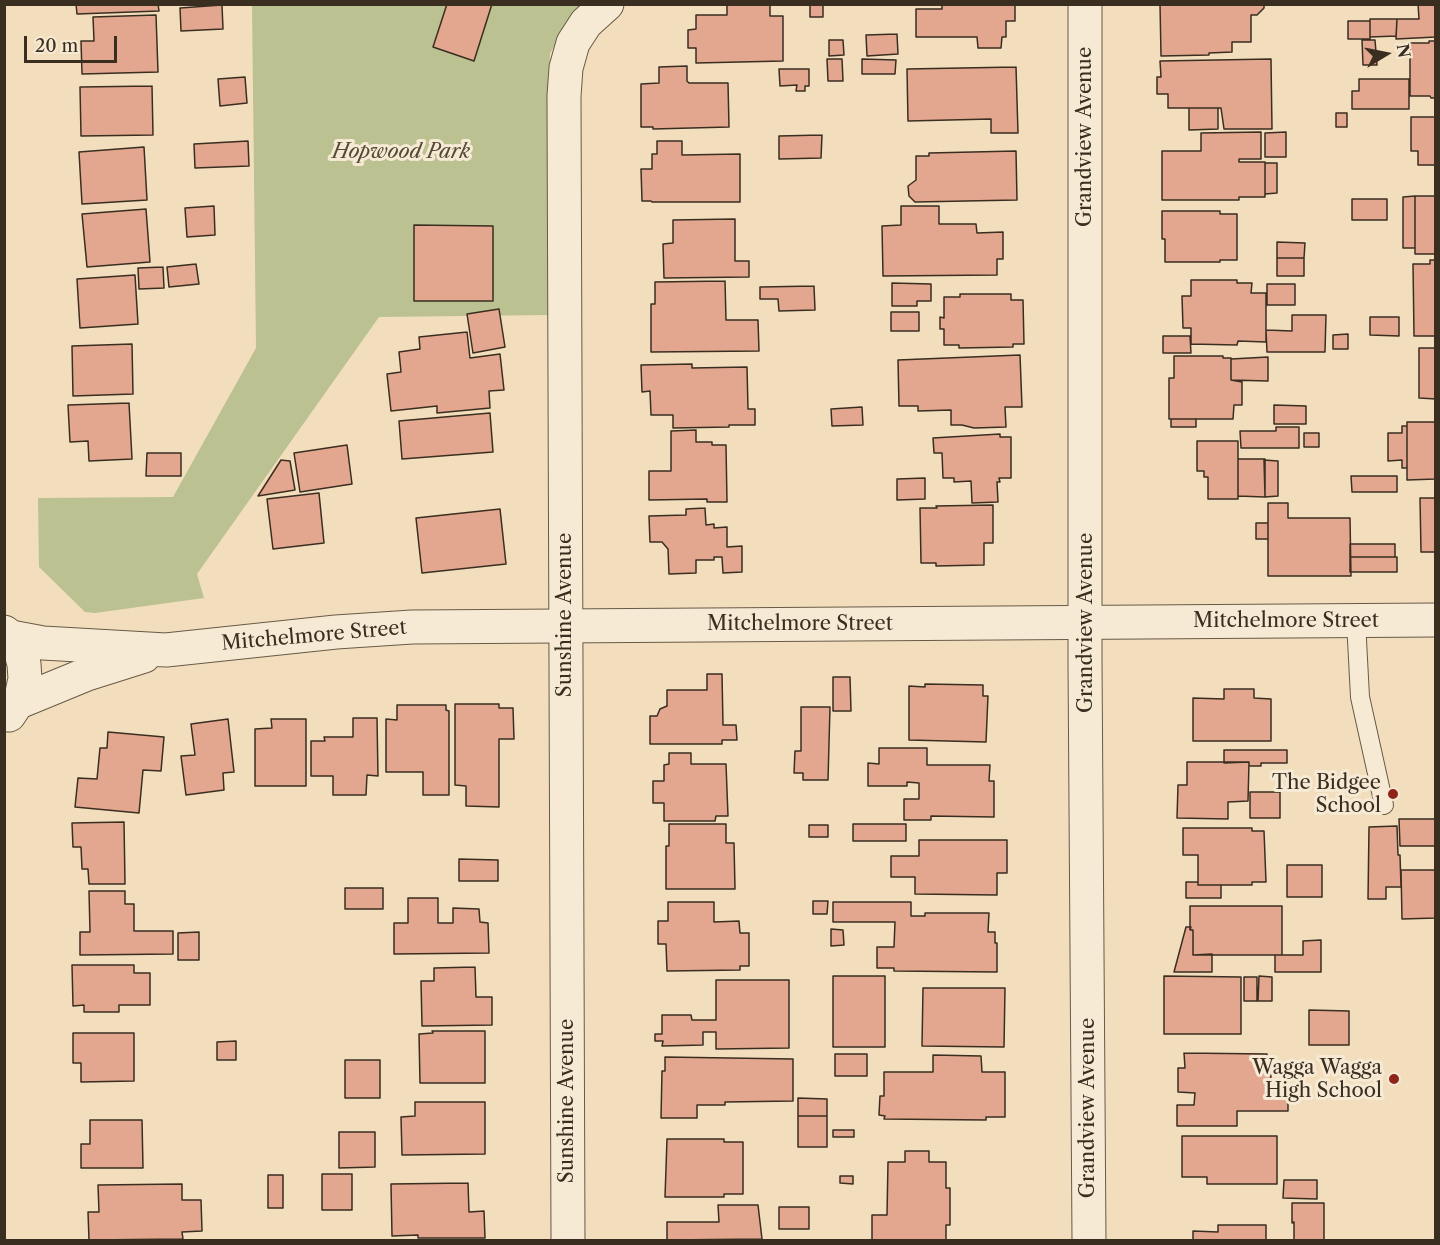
<!DOCTYPE html>
<html>
<head>
<meta charset="utf-8">
<style>
  body { margin:0 }
  #map { position:relative; width:1440px; height:1245px; overflow:hidden; background:#f2debd; font-family:"Libre Caslon Text",serif }
  canvas { display:block }
  .frame { position:absolute; inset:0; border:6px solid #3a2e20; pointer-events:none }
  .north { position:absolute; left:1356px; top:24px; width:60px; height:60px; -webkit-text-stroke:4px #f7ead4; paint-order:stroke; rotate:80deg; font-size:16px; font-weight:700; line-height:24px; text-align:center; color:#3a2e20 }
  .north::after { content:''; display:block; margin:auto; width:21px; height:27px; background:#3a2e20; clip-path:polygon(50% 0,100% 100%,50% 72%,0 100%) }
  .scale { position:absolute; left:24px; top:36px; width:93px; height:27px; box-sizing:border-box; border:3px solid #3a2e20; border-top:0; padding-left:8px; font-size:18px; line-height:21px; white-space:nowrap; color:#3a2e20; -webkit-text-stroke:4px #f7ead4; paint-order:stroke }
</style>
</head>
<body>
<div id="map">
<canvas width="1440" height="1245"></canvas>
<div class="frame"></div>
<div class="north">N</div>
<div class="scale">20 m</div>
</div>
<script>
const g = document.querySelector('canvas').getContext('2d');
g.lineJoin = 'round';
function paint(path, color) { g.fillStyle = color; g.fill(path, 'evenodd'); }
const shape = rows => new Path2D(rows.map(r => 'M' + r).join(''));
function strokePath(path, color, width, dash) { g.strokeStyle = color; g.lineWidth = width; g.lineCap = dash ? 'butt' : 'round'; g.setLineDash(dash || []); g.stroke(path); }
function drawText(font, color, halo, rows, align = 'center') {
  g.font = font + ' "Libre Caslon Text",serif'; g.lineWidth = 6; g.setLineDash([]); g.textBaseline = 'middle'; g.strokeStyle = halo; g.fillStyle = color; for (const [text, x, y, turn = 0] of rows) {
    g.save(); g.translate(x, y); g.rotate((+turn || 0) * Math.PI / 180); g.textAlign = isNaN(turn) ? turn : align; if (halo) g.strokeText(text, 0, 0); g.fillText(text, 0, 0); g.restore();
  }
}
paint(shape([
  [252,5,583,5,566,22,550,54,547,165,549,315,379,317,197,574,204,598,95,613,85,612,39,567,38,498,173,497,256,348]
]), '#bbc190');
const building = shape([
  [76,4,158,4,159,11,77,14,76,4],
  [447,4,492,4,474,61,433,47,447,4],
  [727,4,770,4,770,16,783,16,783,61,696,63,696,48,688,48,688,30,696,29,696,15,727,15,727,4],
  [810,4,823,4,823,17,810,17,810,4],
  [942,4,1015,4,1015,21,1006,21,1006,37,1002,37,1001,48,978,48,977,37,916,37,916,9,942,9,942,4],
  [1160,4,1264,4,1264,8,1257,15,1251,15,1251,42,1232,42,1232,52,1209,53,1209,55,1161,56,1160,4],
  [1418,4,1435,4,1436,37,1396,39,1397,19,1419,19,1418,4],
  [222,5,223,29,181,31,180,8,222,5],
  [156,15,158,72,82,74,81,41,94,41,93,17,156,15],
  [1370,19,1397,19,1396,36,1370,37,1370,19],
  [1348,21,1370,21,1370,39,1348,39,1348,21],
  [897,34,898,54,867,56,866,35,897,34],
  [829,40,843,40,844,55,829,56,829,40],
  [1362,40,1375,40,1377,65,1363,65,1362,40],
  [1429,41,1436,41,1436,98,1431,98,1430,96,1410,96,1410,43,1429,43,1429,41],
  [827,59,842,59,843,81,828,81,827,59],
  [862,59,896,60,895,74,862,74,862,59],
  [1271,59,1272,129,1224,129,1221,108,1168,108,1168,94,1157,94,1157,77,1161,77,1160,61,1271,59],
  [687,66,687,81,689,83,728,83,729,127,653,129,653,127,641,127,641,84,659,83,659,67,687,66],
  [1016,67,1018,133,991,133,991,119,908,121,907,69,1016,67],
  [779,69,809,69,809,86,805,86,805,91,796,91,797,85,780,86,779,69],
  [245,77,247,103,220,106,218,79,245,77],
  [1359,79,1409,79,1409,109,1352,109,1352,91,1359,91,1359,79],
  [152,86,153,135,81,136,80,87,152,86],
  [1189,108,1218,108,1218,129,1189,130,1189,108],
  [1336,113,1347,113,1347,127,1336,127,1336,113],
  [1411,117,1436,117,1436,165,1418,165,1418,151,1411,151,1411,117],
  [1261,132,1261,159,1239,159,1239,162,1265,162,1265,197,1239,197,1239,200,1162,200,1162,151,1201,151,1201,133,1261,132],
  [1286,132,1286,157,1265,157,1265,133,1286,132],
  [822,135,821,158,779,159,779,136,822,135],
  [248,141,249,166,195,168,194,144,248,141],
  [657,141,682,141,682,155,740,154,740,202,652,202,651,201,642,201,641,169,652,169,652,154,657,154,657,141],
  [144,147,147,200,82,204,79,152,144,147],
  [1016,151,1017,200,915,202,909,196,908,186,916,180,916,156,929,156,929,153,1016,151],
  [1265,163,1277,163,1277,193,1265,194,1265,163],
  [1415,196,1415,248,1403,248,1403,197,1415,196],
  [1415,196,1436,196,1436,254,1415,254,1415,196],
  [1352,199,1387,199,1387,220,1352,220,1352,199],
  [214,206,215,235,187,237,185,208,214,206],
  [901,206,939,206,939,224,976,224,977,233,1003,232,1003,259,997,259,997,275,883,276,882,226,901,225,901,206],
  [146,209,150,262,87,267,82,214,146,209],
  [1162,211,1220,211,1220,214,1237,214,1237,260,1220,260,1220,262,1165,262,1165,239,1162,239,1162,211],
  [735,219,735,261,749,261,749,277,664,278,663,244,673,243,673,220,735,219],
  [414,225,493,226,493,301,414,301,414,225],
  [1277,242,1305,243,1304,258,1277,258,1277,242],
  [1277,258,1304,258,1304,276,1277,276,1277,258],
  [1430,260,1436,260,1436,336,1414,336,1413,264,1430,264,1430,260],
  [196,264,199,284,169,287,167,267,196,264],
  [163,267,164,288,139,289,138,268,163,267],
  [135,275,138,324,80,328,77,279,135,275],
  [1191,280,1237,280,1237,283,1252,283,1251,293,1266,293,1266,342,1238,341,1237,345,1191,344,1191,328,1183,328,1182,296,1191,296,1191,280],
  [725,281,726,320,758,320,759,351,651,352,651,304,655,304,655,282,725,281],
  [892,283,931,284,931,301,917,301,917,306,892,306,892,283],
  [1267,284,1295,284,1295,305,1267,305,1267,284],
  [814,286,815,310,779,311,778,299,760,299,760,287,814,286],
  [960,294,1011,294,1011,300,1023,300,1024,344,1013,344,1013,347,959,348,959,345,944,345,944,329,940,329,940,317,944,318,944,297,960,297,960,294],
  [499,309,505,347,473,353,467,314,499,309],
  [891,312,919,312,919,331,891,331,891,312],
  [1292,315,1326,315,1325,352,1267,352,1266,330,1292,331,1292,315],
  [1370,317,1399,317,1399,336,1370,335,1370,317],
  [467,332,470,358,500,354,504,390,489,391,490,408,437,413,437,406,391,411,387,374,401,372,399,352,420,349,419,337,467,332],
  [1348,334,1348,349,1333,349,1333,335,1348,334],
  [1163,336,1190,336,1191,353,1163,353,1163,336],
  [132,344,133,394,73,396,72,346,132,344],
  [1435,344,1436,399,1419,398,1419,348,1435,348,1435,344],
  [1020,355,1022,407,1005,407,1006,427,974,428,962,425,951,425,951,410,918,411,918,406,899,406,898,360,1020,355],
  [1174,356,1223,356,1223,358,1231,358,1231,380,1242,382,1242,405,1234,405,1233,419,1169,419,1169,378,1174,378,1174,356],
  [1268,357,1268,381,1231,380,1231,359,1268,357],
  [692,364,692,368,747,367,748,409,755,409,755,425,729,425,729,427,673,428,673,415,651,415,650,391,642,392,641,365,692,364],
  [129,403,132,459,89,461,88,441,70,442,68,405,129,403],
  [1274,405,1306,406,1306,424,1274,424,1274,405],
  [862,407,863,425,832,426,831,409,862,407],
  [490,413,493,452,402,459,399,421,490,413],
  [1171,419,1196,419,1196,427,1171,427,1171,419],
  [1407,422,1436,422,1436,479,1407,480,1407,422],
  [1402,426,1407,426,1407,468,1402,468,1402,460,1388,461,1388,433,1402,433,1402,426],
  [1276,427,1299,427,1299,448,1241,448,1240,431,1276,431,1276,427],
  [696,430,696,442,712,442,712,445,726,445,727,502,707,502,707,499,649,500,649,471,671,471,671,431,696,430],
  [1304,433,1319,433,1319,447,1304,447,1304,433],
  [1000,434,1000,437,1011,437,1011,478,999,478,1000,482,997,482,998,502,972,503,971,481,954,482,954,478,943,478,942,453,934,453,933,438,1000,434],
  [1197,441,1238,441,1238,499,1208,499,1208,477,1204,477,1204,471,1197,471,1197,441],
  [347,445,352,484,300,492,294,453,347,445],
  [147,453,181,453,181,476,146,476,147,453],
  [1238,459,1265,459,1265,497,1238,496,1238,459],
  [281,460,290,461,295,490,258,496,281,460],
  [1264,460,1278,461,1278,496,1265,497,1264,460],
  [1351,476,1397,476,1397,492,1352,492,1351,476],
  [925,478,925,499,897,500,897,479,925,478],
  [319,493,324,543,273,549,267,499,319,493],
  [1420,498,1436,498,1436,552,1421,552,1420,498],
  [1268,503,1288,503,1288,518,1350,518,1351,576,1268,576,1268,503],
  [993,505,993,543,984,543,984,565,936,566,936,563,921,563,920,508,937,508,936,506,993,505],
  [705,508,706,525,714,524,714,528,727,527,727,547,742,546,742,572,723,573,722,557,714,557,714,560,696,560,696,573,669,574,668,549,662,542,650,542,649,516,686,515,686,509,705,508],
  [500,509,506,564,422,573,416,518,500,509],
  [1256,523,1268,523,1268,539,1256,539,1256,523],
  [1350,544,1395,544,1395,557,1350,557,1350,544],
  [1350,557,1397,557,1397,572,1350,572,1350,557],
  [707,674,722,674,723,725,736,725,737,740,722,740,722,744,650,744,650,716,657,716,660,709,667,706,667,690,707,690,707,674],
  [833,677,850,677,851,711,833,711,833,677],
  [925,684,983,685,983,696,988,696,986,742,909,740,909,686,925,687,925,684],
  [1224,689,1254,689,1254,698,1271,699,1271,741,1193,741,1193,698,1224,699,1224,689],
  [455,704,499,704,499,708,513,708,514,739,499,739,499,807,466,806,466,786,455,785,455,704],
  [397,705,446,705,446,710,449,711,449,795,423,795,423,772,386,772,386,719,397,720,397,705],
  [801,707,830,707,828,780,803,780,803,773,794,773,795,751,801,751,801,707],
  [353,718,377,718,378,776,367,775,366,795,333,795,333,776,311,776,311,741,325,741,324,737,353,737,353,718],
  [228,719,234,772,223,773,224,790,186,795,181,756,195,755,191,724,228,719],
  [271,719,306,719,306,786,255,786,255,729,272,728,271,719],
  [108,732,164,737,161,771,143,770,139,813,75,807,78,778,97,779,100,748,107,748,108,732],
  [879,748,927,748,927,765,990,765,989,781,994,781,994,817,931,816,931,820,904,820,904,799,919,799,919,783,907,782,907,786,868,786,868,763,879,764,879,748],
  [1224,750,1287,750,1287,763,1261,763,1261,766,1249,766,1249,762,1224,763,1224,750],
  [669,753,691,753,691,764,726,764,728,816,716,816,715,821,664,821,664,803,653,803,653,781,664,781,664,765,669,764,669,753],
  [1187,762,1249,762,1248,801,1228,802,1228,819,1177,818,1178,785,1187,785,1187,762],
  [1250,792,1280,792,1280,818,1250,818,1250,792],
  [1399,819,1436,819,1436,846,1400,846,1399,819],
  [124,822,125,884,89,884,88,869,82,869,81,847,73,847,72,823,124,822],
  [669,824,726,824,726,843,734,843,735,889,666,889,666,846,669,846,669,824],
  [853,824,906,824,906,841,853,841,853,824],
  [809,825,828,825,828,837,809,837,809,825],
  [1397,826,1398,855,1400,855,1401,887,1386,887,1386,899,1368,899,1369,827,1397,826],
  [1183,828,1252,828,1252,831,1264,831,1266,882,1252,882,1252,885,1198,885,1198,855,1183,855,1183,828],
  [919,840,1007,840,1007,873,997,873,997,895,915,894,915,877,891,877,891,856,919,856,919,840],
  [459,859,498,860,498,881,459,881,459,859],
  [1287,865,1322,865,1322,897,1287,897,1287,865],
  [1401,870,1436,870,1436,918,1402,919,1401,870],
  [1186,882,1198,882,1198,885,1221,885,1221,898,1186,898,1186,882],
  [345,888,383,888,383,909,345,909,345,888],
  [89,891,125,891,125,904,134,904,134,931,173,931,173,954,80,955,80,932,90,932,89,891],
  [408,898,438,898,438,923,453,923,453,908,479,909,480,922,488,923,489,953,394,954,394,923,408,923,408,898],
  [813,901,828,901,827,914,813,914,813,901],
  [668,902,714,902,714,922,739,921,740,933,749,933,749,966,740,966,740,970,667,971,666,944,658,944,658,921,668,921,668,902],
  [833,902,911,902,911,916,925,916,925,913,989,913,988,932,995,932,995,943,997,943,997,972,894,971,894,968,877,968,877,947,894,947,895,922,833,922,833,902],
  [1190,906,1282,906,1282,955,1193,955,1193,930,1190,930,1190,906],
  [1186,927,1191,927,1190,930,1193,930,1193,955,1212,954,1212,972,1174,972,1186,927],
  [831,929,843,930,844,945,831,946,831,929],
  [199,932,199,960,178,960,178,933,199,932],
  [1321,940,1321,972,1275,972,1275,955,1303,955,1303,941,1321,940],
  [72,965,134,965,134,973,150,973,150,1005,119,1005,119,1012,84,1012,84,1005,73,1006,72,965],
  [475,967,476,997,492,997,492,1025,422,1026,421,981,434,981,434,968,475,967],
  [833,976,885,976,885,1047,833,1047,833,976],
  [1164,976,1241,977,1241,1034,1164,1034,1164,976],
  [1259,976,1272,977,1272,1001,1258,1001,1259,976],
  [1244,977,1257,977,1257,1001,1244,1001,1244,977],
  [716,980,789,980,789,1048,716,1049,716,1032,703,1032,703,1045,662,1046,663,1041,655,1041,655,1034,662,1034,662,1015,691,1015,692,1020,716,1020,716,980],
  [923,988,1005,988,1004,1047,922,1046,923,988],
  [1309,1010,1349,1011,1349,1045,1309,1045,1309,1010],
  [432,1031,485,1031,485,1083,420,1083,419,1034,433,1033,432,1031],
  [73,1033,134,1033,134,1081,81,1082,81,1063,73,1063,73,1033],
  [236,1041,236,1060,217,1060,217,1042,236,1041],
  [1184,1053,1267,1054,1267,1073,1271,1073,1270,1097,1288,1097,1288,1111,1237,1111,1237,1126,1177,1126,1177,1105,1194,1105,1195,1093,1178,1092,1178,1068,1185,1068,1184,1053],
  [835,1054,867,1054,867,1076,835,1076,835,1054],
  [933,1055,981,1056,982,1072,1005,1072,1005,1117,986,1117,986,1120,884,1119,885,1116,879,1115,880,1096,884,1096,884,1072,933,1072,933,1055],
  [665,1057,793,1059,793,1101,725,1102,725,1105,697,1105,697,1118,661,1118,662,1071,665,1071,665,1057],
  [345,1060,380,1060,380,1098,345,1098,345,1060],
  [798,1098,827,1099,827,1116,798,1116,798,1098],
  [415,1102,485,1102,485,1154,402,1155,401,1117,415,1116,415,1102],
  [798,1116,827,1116,827,1147,798,1147,798,1116],
  [90,1120,142,1120,143,1168,81,1168,81,1144,90,1144,90,1120],
  [833,1130,854,1130,854,1137,833,1137,833,1130],
  [339,1132,375,1132,375,1167,339,1168,339,1132],
  [1182,1136,1277,1136,1277,1184,1207,1184,1207,1177,1182,1177,1182,1136],
  [667,1139,724,1139,724,1142,743,1142,743,1194,724,1194,724,1197,665,1197,667,1139],
  [905,1151,929,1151,929,1162,946,1162,946,1188,950,1188,950,1225,946,1225,946,1240,872,1240,872,1215,887,1215,888,1162,905,1162,905,1151],
  [322,1174,352,1174,352,1210,322,1210,322,1174],
  [268,1175,283,1175,283,1208,268,1208,268,1175],
  [840,1176,853,1176,853,1184,840,1183,840,1176],
  [1284,1180,1317,1180,1317,1199,1283,1198,1284,1180],
  [468,1183,469,1212,484,1211,485,1238,418,1238,418,1235,392,1236,391,1184,468,1183],
  [182,1184,182,1200,201,1200,202,1231,182,1232,183,1239,89,1240,88,1212,99,1212,98,1185,182,1184],
  [1292,1203,1324,1203,1324,1240,1294,1240,1294,1222,1292,1223,1292,1203],
  [718,1205,758,1205,762,1239,667,1240,667,1222,719,1222,718,1205],
  [779,1207,809,1207,809,1229,779,1229,779,1207],
  [1218,1225,1266,1225,1266,1240,1193,1240,1193,1231,1218,1232,1218,1225]
]);
paint(building, '#e3a78f');
strokePath(building, '#3a2e20', 1.5);
const service = shape([
  [1356,621,1360,697,1384,805]
]);
const minor = shape([
  [1085,4,1085,662,1089,1240],
  [568,1240,564,96,566,68,573,43,586,23,607,4]
]);
const tertiary = shape([
  [4,632,11,637,20,650,24,664,25,679,21,697,9,715],
  [11,637,43,643,166,650,336,632,412,627,1436,620],
  [19,702,87,674,144,656]
]);
strokePath(service, '#685a47', 20);
strokePath(minor, '#685a47', 35);
strokePath(tertiary, '#685a47', 35);
strokePath(service, '#f7ead4', 18);
strokePath(minor, '#f7ead4', 33);
strokePath(tertiary, '#f7ead4', 33);
for (const [x, y, r, color] of [
  [1393,794,6,"#8f2418"],
  [1394,1079,6,"#8f2418"]
]) { const dot = new Path2D(); dot.arc(x, y, r, 0, 2 * Math.PI); g.fillStyle = color; g.fill(dot); strokePath(dot, '#f7ead4', 2); }
drawText('20px', '#3a2e20', '#f7ead4', [
  ["Grandview Avenue",1085,137,-90],
  ["Sunshine Avenue",565,615,-90],
  ["Mitchelmore Street",1286,621],
  ["Grandview Avenue",1086,623,-90],
  ["Mitchelmore Street",800,624],
  ["Mitchelmore Street",314,636,-5],
  ["Sunshine Avenue",567,1101,-90],
  ["Grandview Avenue",1088,1108,-90]
]);
drawText('italic 20px', '#544b36', '#f7ead4', [
  ["Hopwood Park",401,152]
]);
drawText('20px', '#3a2e20', '#f7ead4', [
  ["The Bidgee",1381,783],
  ["School",1381,806],
  ["Wagga Wagga",1382,1068],
  ["High School",1382,1091]
], 'right');
</script>
</body>
</html>
